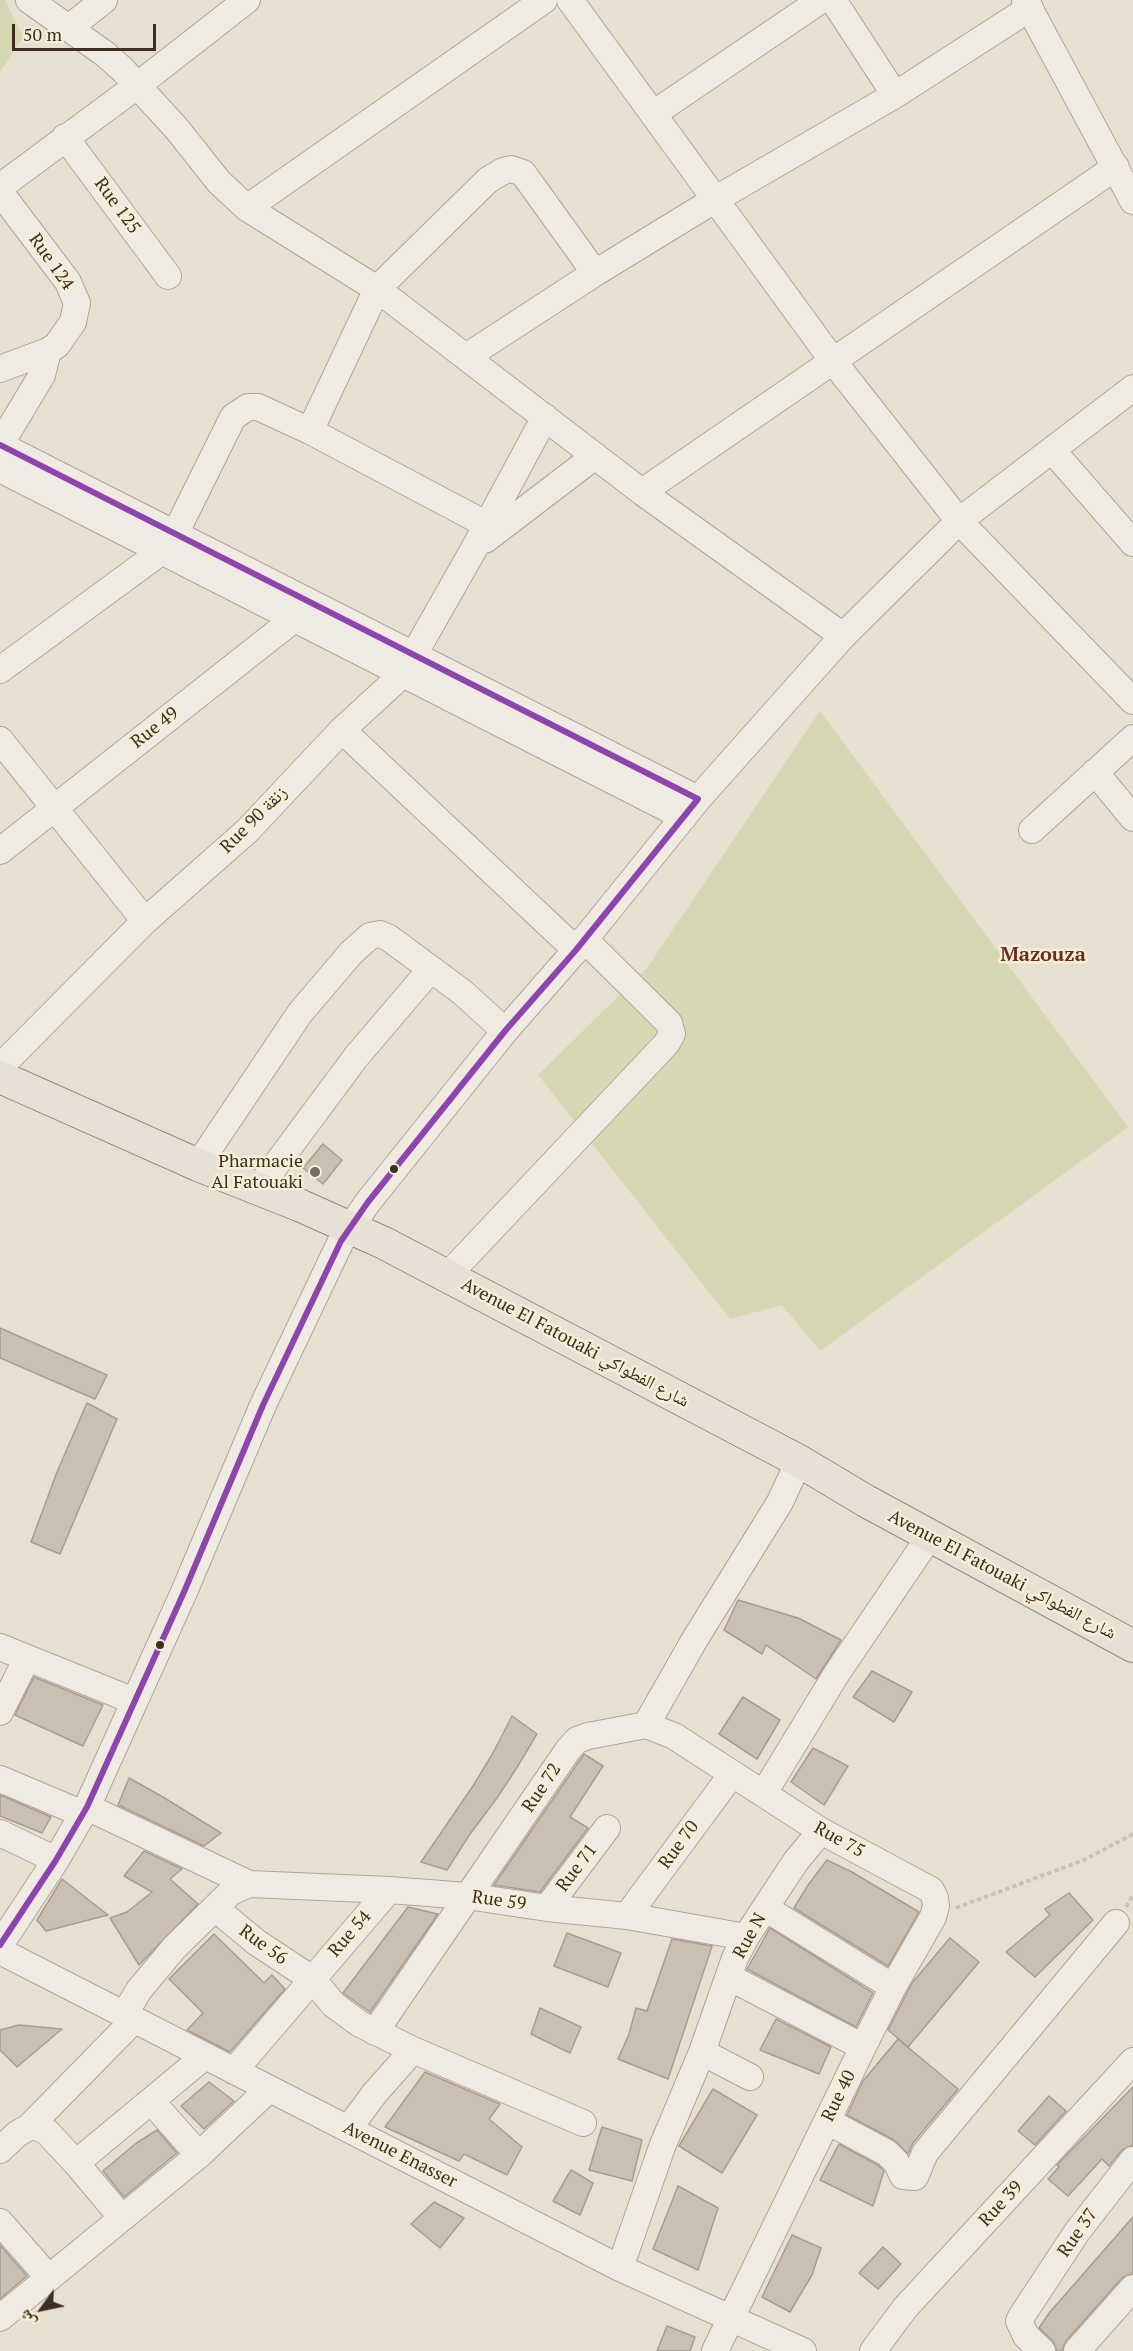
<!DOCTYPE html>
<html>
<head>
<meta charset="utf-8">
<style>
  body { margin:0 }
  #map { position:relative; width:1133px; height:2351px; overflow:hidden; background:#e7e0d1; font-family:"PT Serif","Noto Naskh Arabic",serif }
  canvas { display:block }
  .north { position:absolute; left:12px; top:2279px; width:60px; height:60px; -webkit-text-stroke:4px #f7eed8; paint-order:stroke; rotate:237deg; font-size:16px; font-weight:700; line-height:24px; text-align:center; color:#3d2e20 }
  .north::after { content:''; display:block; margin:auto; width:21px; height:27px; background:#3d2e20; clip-path:polygon(50% 0,100% 100%,50% 72%,0 100%) }
  .scale { position:absolute; left:12px; top:24px; width:144px; height:27px; box-sizing:border-box; border:3px solid #3d2e20; border-top:0; padding-left:8px; font-size:18px; line-height:21px; white-space:nowrap; color:#3d2e20; -webkit-text-stroke:4px #f7eed8; paint-order:stroke }
</style>
</head>
<body>
<div id="map">
<canvas width="1133" height="2351"></canvas>
<div class="north">ش</div>
<div class="scale">50 m</div>
</div>
<script>
const g = document.querySelector('canvas').getContext('2d');
g.lineJoin = 'round';
function paint(path, color) { g.fillStyle = color; g.fill(path, 'evenodd'); }
const shape = rows => new Path2D(rows.map(r => 'M' + r).join(''));
function strokePath(path, color, width, dash) { g.strokeStyle = color; g.lineWidth = width; g.lineCap = dash ? 'butt' : 'round'; g.setLineDash(dash || []); g.stroke(path); }
function drawText(font, color, halo, rows, align = 'center') {
  g.font = font + ' "PT Serif","Noto Naskh Arabic",serif'; g.lineWidth = 5; g.setLineDash([]); g.textBaseline = 'middle'; g.strokeStyle = halo; g.fillStyle = color; for (const [text, x, y, turn = 0] of rows) {
    g.save(); g.translate(x, y); g.rotate((+turn || 0) * Math.PI / 180); g.textAlign = isNaN(turn) ? turn : align; if (halo) g.strokeText(text, 0, 0); g.fillText(text, 0, 0); g.restore();
  }
}
paint(shape([
  [0,0,5,0,23,38,0,72],
  [820,711,1128,1127,820,1351,782,1305,730,1319,538,1075,647,968]
]), '#d6d7b3');
const building = shape([
  [323,1144,342,1160,323,1184,303,1168,323,1144],
  [0,1328,107,1375,95,1399,0,1358,0,1328],
  [87,1403,117,1419,60,1554,31,1542,57,1472,87,1403],
  [738,1600,798,1618,841,1640,816,1679,766,1645,762,1654,724,1630,738,1600],
  [872,1671,912,1692,894,1722,853,1697,872,1671],
  [34,1677,103,1705,83,1746,15,1715,34,1677],
  [743,1697,780,1720,757,1759,719,1734,743,1697],
  [512,1716,537,1734,516,1769,497,1798,470,1834,447,1870,421,1862,473,1786,493,1753,512,1716],
  [813,1748,848,1766,824,1805,791,1782,813,1748],
  [584,1754,603,1766,570,1817,588,1828,540,1892,494,1885,584,1754],
  [129,1778,163,1797,221,1833,204,1846,118,1805,129,1778],
  [0,1795,51,1817,42,1833,0,1816,0,1795],
  [144,1851,182,1869,170,1879,198,1904,139,1965,110,1918,127,1912,152,1892,124,1876,144,1851],
  [827,1860,852,1872,919,1912,888,1966,794,1908,808,1885,827,1860],
  [62,1879,108,1915,46,1931,37,1920,62,1879],
  [1069,1893,1093,1920,1035,1977,1006,1952,1050,1915,1045,1909,1069,1893],
  [408,1907,438,1914,370,2012,343,1993,408,1907],
  [770,1928,873,1993,856,2027,747,1969,770,1928],
  [567,1933,621,1953,608,1987,554,1966,567,1933],
  [214,1934,264,1983,272,1975,285,1989,230,2052,187,2030,203,2013,169,1979,214,1934],
  [950,1938,979,1962,908,2047,888,2030,912,1983,950,1938],
  [672,1939,712,1946,668,2079,618,2059,629,2034,636,2008,647,2011,672,1939],
  [540,2008,581,2027,570,2053,531,2034,540,2008],
  [776,2019,831,2047,819,2074,760,2050,776,2019],
  [19,2025,62,2029,17,2067,0,2050,0,2030,19,2025],
  [898,2039,958,2089,913,2143,908,2154,894,2140,847,2115,863,2081,898,2039],
  [425,2072,500,2104,489,2119,522,2147,507,2175,464,2154,459,2161,385,2127,425,2072],
  [209,2082,234,2101,204,2129,181,2106,209,2082],
  [1133,2087,1133,2145,1122,2150,1109,2166,1102,2159,1068,2196,1048,2179,1059,2167,1057,2165,1133,2087],
  [713,2089,757,2115,722,2173,679,2146,713,2089],
  [1049,2096,1066,2111,1035,2145,1018,2131,1049,2096],
  [602,2127,642,2140,632,2181,589,2170,602,2127],
  [157,2130,177,2153,124,2197,103,2171,135,2144,157,2130],
  [839,2144,878,2165,884,2171,873,2206,820,2180,839,2144],
  [571,2170,593,2183,580,2215,553,2201,571,2170],
  [678,2186,718,2208,698,2270,653,2249,678,2186],
  [434,2202,464,2218,440,2248,411,2224,434,2202],
  [1133,2217,1133,2273,1122,2278,1066,2341,1062,2351,1057,2351,1053,2341,1039,2328,1050,2312,1133,2217],
  [792,2235,821,2248,812,2275,790,2312,762,2297,792,2235],
  [0,2245,27,2276,0,2299,0,2245],
  [883,2247,901,2264,878,2289,859,2273,883,2247],
  [667,2326,695,2337,690,2351,657,2351,667,2326]
]);
paint(building, '#cbbfb2');
strokePath(building, '#a89c90', 1.5);
const minor = shape([
  [29,0,105,54,122,69,177,129,219,182,247,208,377,289,642,492,843,636],
  [570,0,833,361,959,521,1133,701],
  [833,0,895,95],
  [1025,0,1133,201],
  [69,28,104,0],
  [653,114,821,0],
  [65,137,168,276],
  [0,187,138,85,247,0],
  [0,192,68,282,77,303,73,322,57,345,48,351,0,369],
  [247,208,544,0],
  [466,357,595,273,716,199,895,95,1030,8],
  [310,431,377,289,488,180,503,171,511,169,523,173,595,273],
  [0,445,698,799],
  [0,445,42,375,48,351],
  [1052,450,1133,543],
  [0,469,684,817],
  [642,492,1116,167],
  [485,540,595,456],
  [0,670,162,551,175,534,233,417,248,407,258,407,310,431,497,530],
  [342,730,576,950],
  [0,740,145,921],
  [1095,772,1133,818],
  [1032,830,1133,738],
  [0,851,294,619,300,605],
  [0,1067,145,921,247,831,342,730,403,674,475,547,545,417],
  [198,1165,300,1013,351,953,370,936,380,934,389,938,462,992,505,1031],
  [258,1189,356,1057,431,969],
  [448,1275,667,1043,672,1034,669,1023,584,939],
  [0,1647,134,1701],
  [0,1712,27,1658],
  [646,1725,674,1736,821,1831,931,1890,935,1898,936,1906,933,1917,893,1987,863,2047,715,2351],
  [646,1725,695,1639,780,1502,799,1461],
  [0,1779,83,1814],
  [764,1793,837,1673,930,1536],
  [87,1807,249,1884],
  [0,1833,56,1860],
  [215,1908,256,1942,312,1979,334,2005,360,2024,413,2050,583,2123],
  [547,1908,607,1828],
  [765,1908,893,1987],
  [627,1916,732,1774],
  [0,1945,56,1860,87,1807,184,1592,263,1405,341,1241,368,1202,505,1031,576,950,698,799,843,636,959,521,1133,388],
  [0,1951,620,2268,803,2351],
  [729,1977,863,2047],
  [124,2015,139,1990,174,1948,231,1892,249,1884,389,1890,467,1896,547,1908,627,1916,746,1937],
  [375,2032,568,1750,577,1740,588,1736,646,1725],
  [702,2052,750,2077],
  [234,2071,389,1890],
  [152,2102,199,2155],
  [827,2121,887,2153,896,2162,903,2176,915,2177,925,2153,1116,1923],
  [29,2127,134,2020],
  [348,2129,375,2093,413,2050],
  [0,2150,17,2134,29,2127,37,2127,47,2132,76,2163,122,2218],
  [76,2163,205,2056],
  [0,2222,49,2278],
  [620,2268,662,2147,702,2052,735,1958,746,1937,765,1908,796,1861,821,1831],
  [0,2318,199,2155,269,2089],
  [873,2351,905,2308,1133,2061],
  [1042,2351,1026,2336,1019,2321,1021,2317,1077,2232,1133,2160],
  [1077,2351,1133,2288]
]);
const major = shape([
  [0,1077,198,1165,299,1205,384,1243,799,1461,866,1501,1133,1646]
]);
strokePath(minor, '#ada599', 28);
strokePath(major, '#928b80', 34);
strokePath(shape([
  [1126,1907,1133,1895],
  [956,1908,1084,1860,1133,1834]
]), '#c8c2b9', 4, [4.5, 3]);
strokePath(minor, '#efebe3', 26);
strokePath(major, '#e6e1d4', 32);
strokePath(shape([
  [0,445,698,799,576,950,505,1031,368,1202,341,1241,263,1405,184,1592,87,1807,56,1860,0,1945]
]), '#8e44ad', 6);
for (const [x, y, r, color] of [
  [394,1169,5,"#3d2e20"],
  [315,1172,6,"#786c5e"],
  [160,1645,5,"#3d2e20"]
]) { const dot = new Path2D(); dot.arc(x, y, r, 0, 2 * Math.PI); g.fillStyle = color; g.fill(dot); strokePath(dot, '#f7eed8', 2); }
drawText('18px', '#3d2e20', '#f7eed8', [
  ["Rue 125",117,206,54],
  ["Rue 124",51,262,55],
  ["Rue 49",155,728,-38],
  ["Rue 90 زنقة",254,820,-45],
  ["Avenue El Fatouaki شارع الفطواكي",575,1343,28],
  ["Avenue El Fatouaki شارع الفطواكي",1002,1575,28],
  ["Rue 72",542,1788,-56],
  ["Rue 75",839,1840,29],
  ["Rue 70",679,1845,-54],
  ["Rue 71",577,1868,-53],
  ["Rue 59",499,1901,8],
  ["Rue 54",350,1934,-49],
  ["Rue N",750,1936,-61],
  ["Rue 56",263,1945,36],
  ["Rue 40",839,2096,-64],
  ["Avenue Enasser",400,2155,27],
  ["Rue 39",1001,2204,-47],
  ["Rue 37",1078,2233,-55]
]);
drawText('18px', '#3d2e20', '#f7eed8', [
  ["Pharmacie",303,1162],
  ["Al Fatouaki",303,1183]
], 'right');
drawText('bold 20px', '#6b2e1e', '#f7eed8', [
  ["Mazouza",1043,955]
]);
</script>
</body>
</html>
